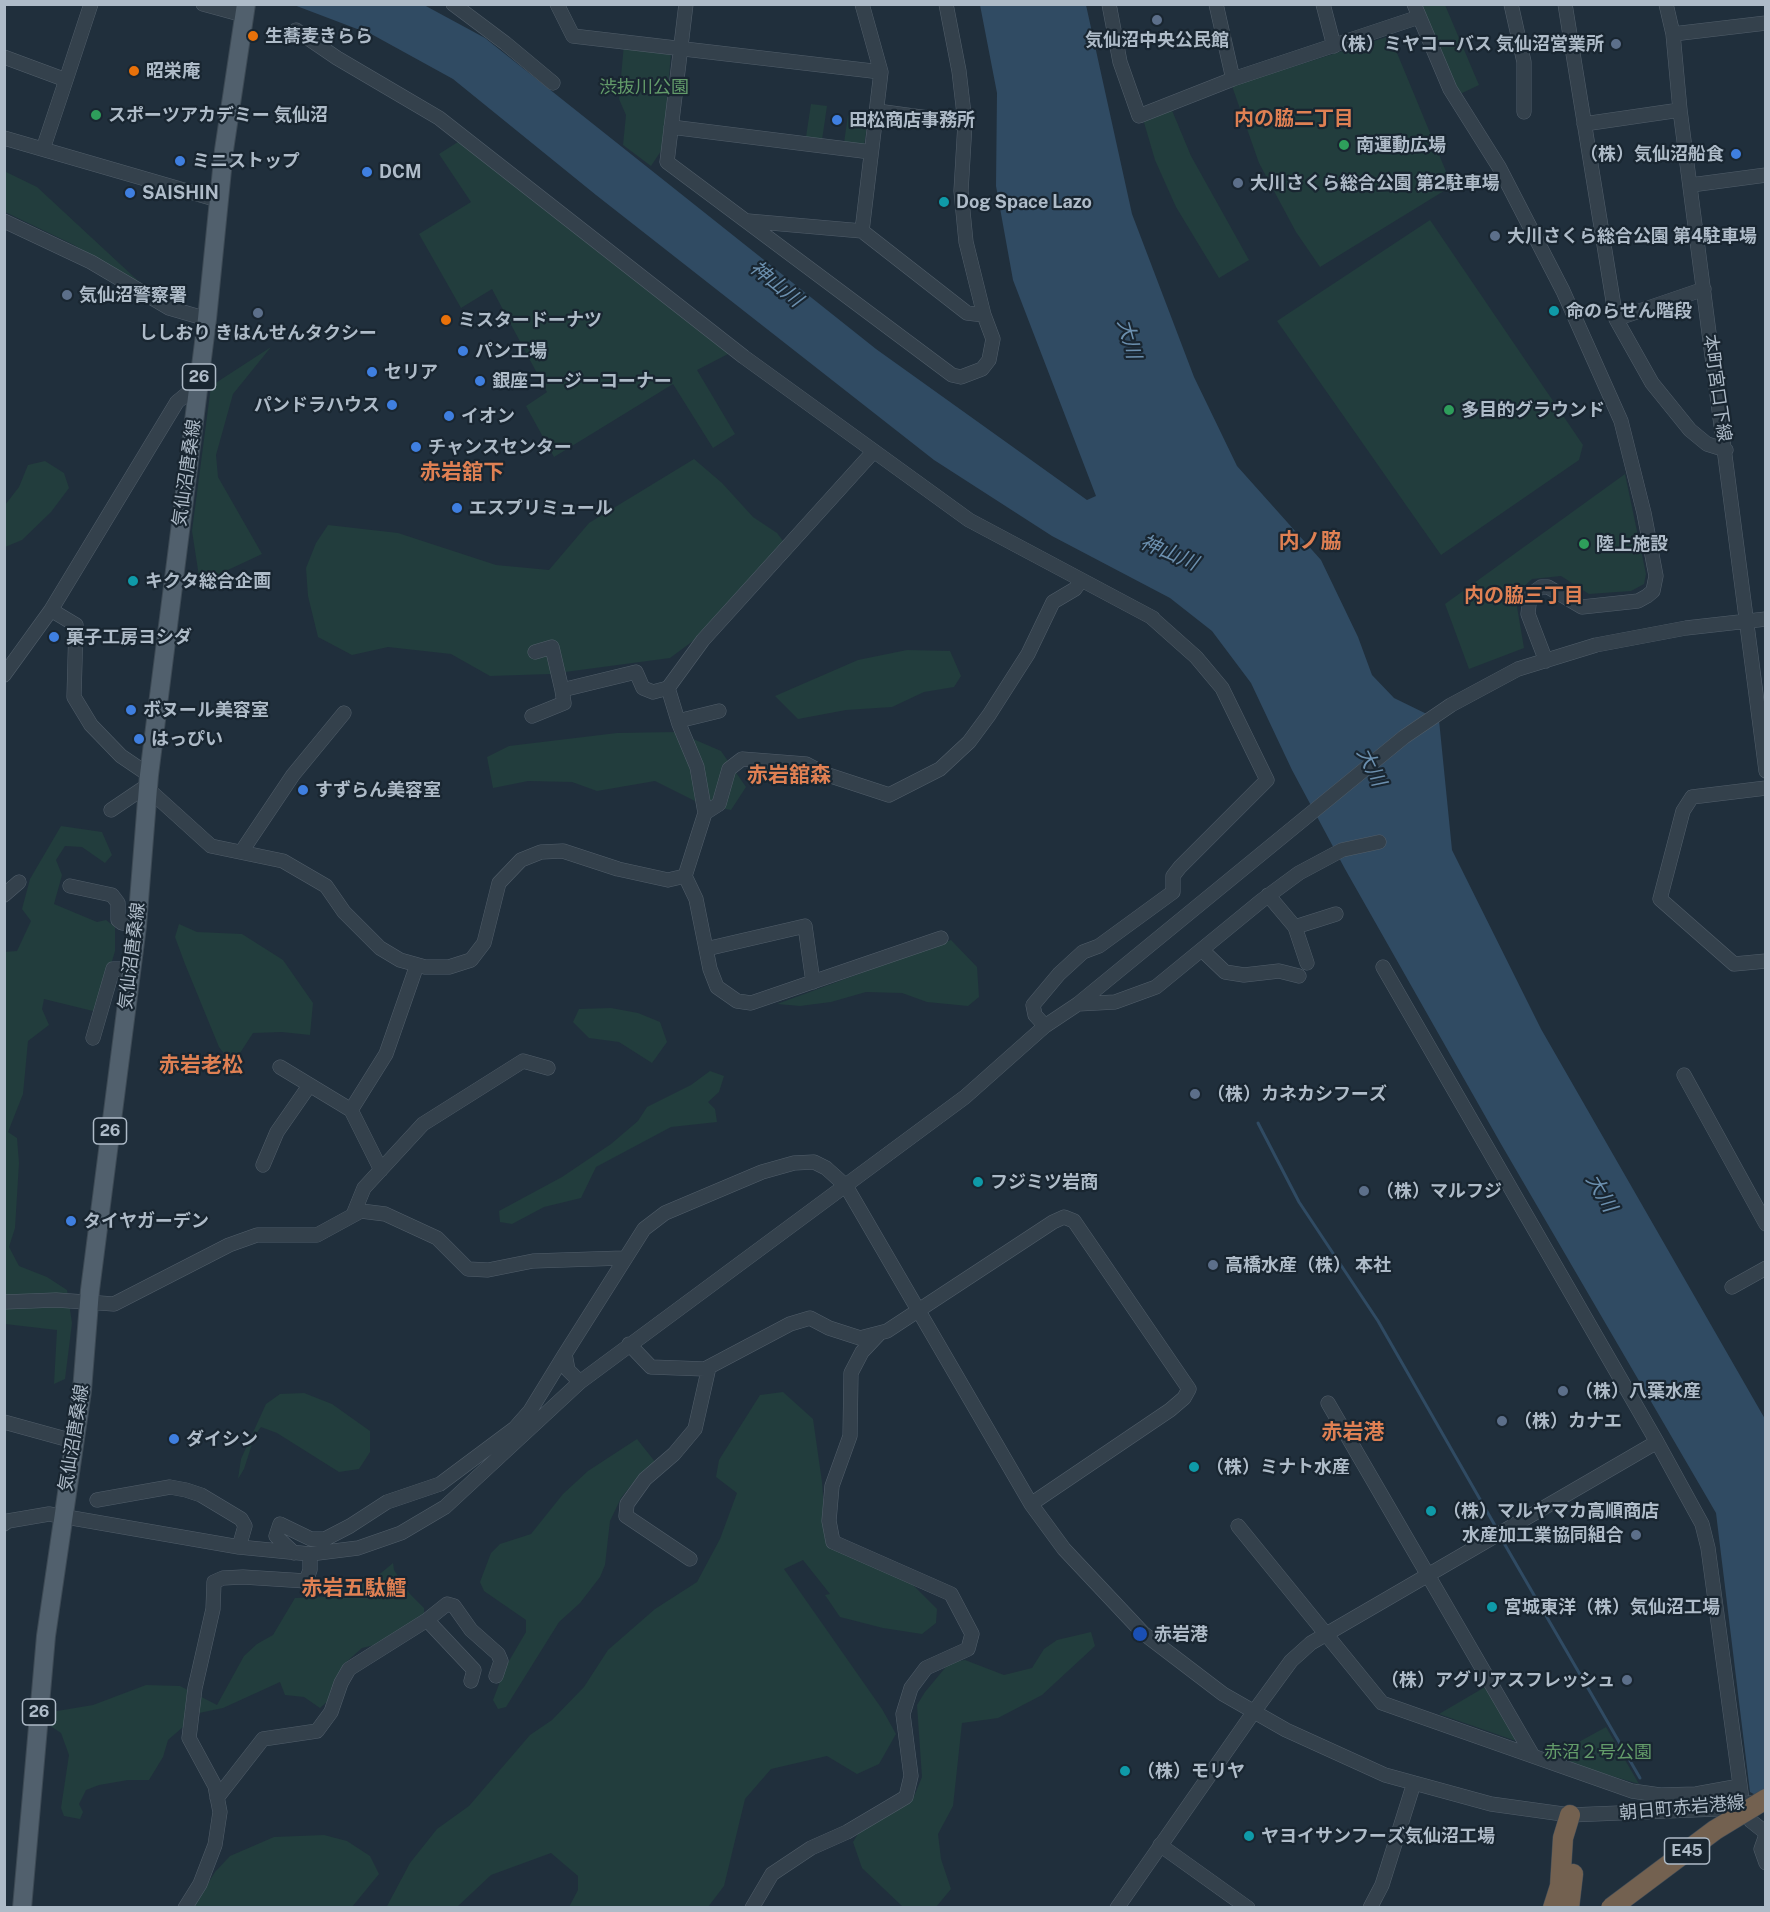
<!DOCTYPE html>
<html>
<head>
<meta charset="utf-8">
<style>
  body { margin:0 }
  #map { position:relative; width:1770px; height:1912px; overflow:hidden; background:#202f3c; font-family:"Public Sans",sans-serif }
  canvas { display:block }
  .frame { position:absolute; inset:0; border:6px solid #aebbc8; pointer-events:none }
</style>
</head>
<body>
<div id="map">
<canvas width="1770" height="1912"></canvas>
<div class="frame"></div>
</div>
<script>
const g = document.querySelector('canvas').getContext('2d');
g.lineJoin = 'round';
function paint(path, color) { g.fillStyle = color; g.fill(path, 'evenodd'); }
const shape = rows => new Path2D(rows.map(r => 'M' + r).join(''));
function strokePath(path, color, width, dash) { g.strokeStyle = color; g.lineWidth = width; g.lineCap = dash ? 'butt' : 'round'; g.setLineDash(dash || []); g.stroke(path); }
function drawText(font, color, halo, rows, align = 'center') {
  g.font = font + ' "Public Sans","Noto Sans JP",sans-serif'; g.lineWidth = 4.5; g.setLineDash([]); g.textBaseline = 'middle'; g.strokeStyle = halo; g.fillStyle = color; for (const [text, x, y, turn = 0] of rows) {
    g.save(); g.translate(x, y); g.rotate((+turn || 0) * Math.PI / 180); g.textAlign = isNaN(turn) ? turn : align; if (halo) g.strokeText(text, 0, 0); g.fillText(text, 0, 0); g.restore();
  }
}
paint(shape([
  [1419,5,1445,5,1479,85,1460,94],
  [1390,36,1452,186,1320,267,1296,232,1259,163,1232,86],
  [624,44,671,53,663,148,651,166,623,145,626,115,619,99],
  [811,104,827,106,822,140,806,137],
  [1171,108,1191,156,1249,260,1219,278,1176,207,1155,160,1143,119],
  [848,115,868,118,864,146,844,143],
  [461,140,730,353,697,370,735,434,713,448,673,384,554,457,526,406,547,392,492,289,461,308,419,234,471,202,439,154],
  [4,171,37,187,148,290,74,245,5,212],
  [1430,220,1583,445,1579,460,1441,555,1277,321],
  [271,347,233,394,216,455,218,477,262,554,200,583,192,531,211,386],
  [694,459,722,483,753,517,777,533,792,553,739,607,670,658,550,674,490,676,451,654,388,647,352,655,318,637,308,596,306,568,316,543,328,525,398,533,496,565,549,570,589,523],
  [45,461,64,473,69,488,51,512,22,540,5,547,5,505,19,487,28,465],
  [1625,474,1646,574,1644,584,1631,591,1589,594,1561,576,1532,579,1515,595,1524,648,1469,669,1445,604],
  [907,650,950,651,961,676,954,687,924,692,892,707,846,710,798,719,775,696,858,660],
  [677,732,721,751,746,787,731,810,701,804,655,781,597,791,572,782,528,781,493,788,487,757,509,746,617,733],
  [61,826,102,832,112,855,105,863,82,847,65,846,56,860,62,875,54,904,97,922,106,920,115,927,115,951,97,1012,44,999,42,1009,49,1025,28,1041,23,1094,8,1132,17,1138,19,1163,15,1228,9,1247,19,1266,47,1277,67,1290,72,1323,65,1379,54,1384,57,1330,5,1324,4,952,17,951,31,921,22,909,30,879],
  [179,924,197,932,242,934,283,960,313,1003,310,1035,282,1032,253,1033,240,1053,229,1060,219,1047,185,964,175,937],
  [951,940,977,967,979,997,968,1006,927,1002,902,993,866,992,831,1002,800,1006,777,1004],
  [611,1008,638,1013,660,1022,667,1042,652,1063,619,1042,589,1038,573,1022,579,1009],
  [710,1071,724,1076,719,1092,708,1102,715,1109,717,1122,671,1127,596,1167,581,1198,544,1207,512,1224,500,1222,499,1211,562,1177,611,1144,638,1121,647,1107,691,1085],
  [783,1392,813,1419,822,1482,825,1523,846,1548,913,1585,937,1609,936,1623,922,1634,883,1628,840,1617,825,1595,830,1594,803,1560,784,1569,882,1709,896,1734,879,1764,857,1774,827,1756,771,1769,745,1799,724,1886,708,1907,569,1907,578,1890,578,1876,551,1853,491,1875,457,1907,386,1908,410,1863,437,1829,469,1806,530,1735,552,1720,584,1687,608,1650,655,1609,697,1582,720,1539,737,1493,716,1477,719,1460,760,1395],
  [304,1393,332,1404,370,1431,370,1452,359,1469,339,1472,277,1433,261,1427,255,1435,244,1469,238,1479,241,1459,266,1404,280,1394],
  [637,1439,656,1463,637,1478,621,1498,610,1521,605,1565,600,1577,580,1603,559,1622,506,1707,498,1709,493,1700,506,1666,526,1632,526,1620,484,1591,480,1582,491,1553,500,1544,531,1534,563,1494,588,1471],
  [393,1563,394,1570,410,1594,424,1608,424,1615,383,1643,362,1648,344,1664,329,1700,320,1708,304,1697,285,1695,280,1682,223,1708,199,1713,168,1740,163,1757,149,1780,128,1780,99,1785,86,1790,79,1804,83,1812,80,1819,64,1816,61,1808,69,1755,61,1733,46,1723,51,1712,93,1705,146,1685,180,1686,217,1705,244,1656,257,1644,273,1635,295,1598,324,1597,351,1589,381,1573],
  [1091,1632,1095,1646,1042,1695,998,1718,962,1723,953,1806,938,1834,941,1859,951,1889,936,1907,903,1907,862,1868,853,1842,861,1829,913,1799,922,1777,917,1705,925,1692,950,1662,965,1660,1004,1675,1032,1668,1044,1649,1057,1640],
  [1485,1687,1516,1741,1439,1714],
  [1606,1727,1639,1784,1561,1761,1557,1754],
  [324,1835,347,1841,370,1856,379,1874,352,1907,193,1908,215,1872,230,1856,274,1837]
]), '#223d3d');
paint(shape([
  [294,5,424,5,485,38,876,349,1087,500,1096,496,1013,280,996,186,997,93,980,5,1086,5,1132,214,1194,377,1237,466,1321,560,1358,637,1372,675,1394,698,1439,720,1452,850,1541,1029,1765,1419,1765,1800,1750,1792,1716,1513,1501,1144,1345,869,1292,770,1251,683,1212,631,1170,598,1052,536,934,460,596,195,453,79,373,35]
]), '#304b63');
strokePath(shape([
  [1258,1123,1299,1202,1378,1321,1497,1529],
  [1501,1538,1640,1778]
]), '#304b63', 3);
const minor = shape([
  [203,4,236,13],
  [453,4,505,43,553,83],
  [557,4,573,36,881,72],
  [686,4,667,162,952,375,961,377,982,369,989,360,993,339,984,315,966,242,961,191,965,123,959,71,946,4],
  [862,4,881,72,862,231],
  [1109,4,1120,62,1139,116,1233,79,1419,17],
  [1216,4,1233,79],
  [1323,4,1334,46],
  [1414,4,1450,89,1499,167,1563,291,1621,421,1644,513,1656,576,1653,591,1647,596,1638,601,1582,607,1548,587,1541,587,1530,595,1528,614,1546,661],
  [1511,4,1524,62,1524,112],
  [1565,4,1616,319,1652,383,1690,430,1707,444,1726,450],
  [1666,4,1673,34,1680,110,1766,771],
  [296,30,337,58,439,118,744,357,969,520,1153,618],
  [1673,34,1766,23],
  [4,57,66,80,43,149],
  [66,80,91,4],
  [877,111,965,123],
  [1584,124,1680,110],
  [671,127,871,152],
  [4,138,218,200],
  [1691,185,1766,175],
  [4,221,91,262,169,308,207,319],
  [748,221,862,231,967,313,984,315],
  [1616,319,1704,289],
  [51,610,76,625,74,697,91,725,121,756,149,775],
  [535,652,552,647,562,690,636,672,643,688,653,692,668,688,679,724,697,767,705,813],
  [4,675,51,610,177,402,199,384],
  [668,688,703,640,874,451],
  [532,716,564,703,562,690],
  [678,721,719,711],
  [1766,788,1692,797,1683,811,1660,899,1734,964,1766,961],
  [148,789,211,846,283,861,326,886,344,912,380,948,400,960,425,967,449,967,471,960,484,943,499,883,521,860,541,852,563,851,618,869,668,880,685,876,696,899,710,969,717,987,737,1001,751,1003,941,938],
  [111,810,148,785],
  [242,851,293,775,344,713],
  [685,876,705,813,719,804,729,769,742,759,806,764,825,774,889,795,940,769,969,742,989,715,1028,654,1053,602,1075,589,1080,582],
  [70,886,112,895,118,903,118,920,122,923,137,926],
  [4,895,19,882],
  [1268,895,1295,927,1307,963],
  [1295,927,1336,914],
  [706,949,805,926,813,982],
  [1202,950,1225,972,1244,975,1279,971,1299,976],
  [1383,967,1657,1442],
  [1078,1004,1115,1002,1156,987,1261,901,1299,873,1342,850,1379,842],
  [1045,1026,1035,1015,1033,1005,1059,974,1083,952,1099,946,1173,892,1173,876,1180,867,1267,780,1222,688,1196,657,1151,617],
  [93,1038,113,969,130,969],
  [280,1067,351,1110,381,1170],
  [1684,1075,1766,1224],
  [351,1110,386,1054,417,965],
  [263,1165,277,1132,309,1086],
  [353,1215,364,1188,423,1124,523,1061,548,1068],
  [1732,1287,1766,1268],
  [4,1302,56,1300,114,1304,229,1245,257,1235,317,1235,361,1211,385,1214,437,1238,468,1269,488,1270,533,1261,623,1258],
  [629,1344,651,1367,705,1369,790,1324,810,1318,829,1328,860,1338,887,1331,1053,1222,1064,1217,1074,1221,1189,1389,1184,1398,1170,1410,1031,1504],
  [580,1382,965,1097,1045,1026,1078,1004,1404,737,1451,705,1518,669,1596,645,1686,628,1766,619],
  [1328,1403,1533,1756],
  [4,1422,73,1441],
  [97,1500,170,1487,186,1490,201,1495,241,1519,245,1526,239,1547],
  [4,1524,8,1521,49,1514,239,1547,310,1554,358,1548,401,1533,445,1507,580,1382,568,1370,565,1354,644,1229,665,1213,762,1172,794,1163,814,1162,826,1168,846,1186,1031,1504,1064,1549,1143,1633,1223,1694,1286,1730,1385,1775,1491,1804,1570,1815,1717,1809],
  [1238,1526,1382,1703,1632,1791,1660,1795,1696,1794,1740,1786],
  [294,1553,276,1536,280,1524,311,1539,325,1539,350,1526,387,1502,440,1484,515,1428,530,1411,565,1354],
  [690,1559,626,1516,627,1504,645,1479,674,1454,695,1429,709,1367],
  [427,1620,474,1670,471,1681],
  [217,1798,263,1739,317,1731,331,1712,341,1683,349,1669,427,1620,447,1604,454,1606,471,1630,498,1654,501,1661,496,1676],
  [1766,1835,1761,1849,1766,1863],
  [1160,1845,1248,1908],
  [185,1908,200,1884,215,1845,220,1812,215,1786,189,1738,195,1688,213,1609,214,1582,223,1578,243,1577,306,1581,310,1570,310,1554],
  [752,1908,772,1874,811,1848,847,1832,906,1797,911,1776,903,1714,911,1688,926,1668,968,1649,972,1634,951,1594,833,1542,829,1521,832,1486,850,1436,851,1373,862,1352,879,1334],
  [1117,1908,1253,1713,1291,1661,1311,1643,1657,1442,1702,1524,1708,1548,1743,1807,1751,1821,1766,1833],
  [1370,1908,1382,1885,1414,1783]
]);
const major = shape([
  [22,1908,46,1636,82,1391,90,1290,137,926,149,775,207,319,224,150,246,4]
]);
const highway = shape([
  [1553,1908,1560,1886,1563,1838,1570,1815],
  [1569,1908,1573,1874]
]);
strokePath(minor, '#515e6a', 15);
strokePath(major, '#3d4a55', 20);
strokePath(highway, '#3e4b57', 21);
strokePath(minor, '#34414c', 14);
strokePath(major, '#51606d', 18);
strokePath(highway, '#736150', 20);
const minorBridge = shape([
  [1717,1809,1754,1802]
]);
const highwayBridge = shape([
  [1611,1908,1715,1830,1766,1799]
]);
strokePath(minorBridge, '#515e6a', 15, []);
strokePath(highwayBridge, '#3e4b57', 21, []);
strokePath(minorBridge, '#34414c', 14);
strokePath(highwayBridge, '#736150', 20);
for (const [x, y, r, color] of [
  [1157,20,6,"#5c6f8a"],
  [253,36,6,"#e8710a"],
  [1616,44,6,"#5c6f8a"],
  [134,71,6,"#e8710a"],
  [96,115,6,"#2e9e5b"],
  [837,120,6,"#3f7fe0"],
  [1344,145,6,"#2e9e5b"],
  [1736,154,6,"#3f7fe0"],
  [180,161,6,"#3f7fe0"],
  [367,172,6,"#3f7fe0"],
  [1238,183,6,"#5c6f8a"],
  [130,193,6,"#3f7fe0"],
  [944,202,6,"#0f9aa8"],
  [1495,236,6,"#5c6f8a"],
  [67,295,6,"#5c6f8a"],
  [1554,311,6,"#0f9aa8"],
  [258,313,6,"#5c6f8a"],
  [446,320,6,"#e8710a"],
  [463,351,6,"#3f7fe0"],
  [372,372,6,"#3f7fe0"],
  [480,381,6,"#3f7fe0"],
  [392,405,6,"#3f7fe0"],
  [1449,410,6,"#2e9e5b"],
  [449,416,6,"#3f7fe0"],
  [416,447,6,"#3f7fe0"],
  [457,508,6,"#3f7fe0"],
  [1584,544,6,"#2e9e5b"],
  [133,581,6,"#0f9aa8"],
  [54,637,6,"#3f7fe0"],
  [131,710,6,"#3f7fe0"],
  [139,739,6,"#3f7fe0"],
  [303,790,6,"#3f7fe0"],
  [1195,1094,6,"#5c6f8a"],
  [978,1182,6,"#0f9aa8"],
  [1364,1191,6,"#5c6f8a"],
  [71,1221,6,"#3f7fe0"],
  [1213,1265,6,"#5c6f8a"],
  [1563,1391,6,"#5c6f8a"],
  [1502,1421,6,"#5c6f8a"],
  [174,1439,6,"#3f7fe0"],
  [1194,1467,6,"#0f9aa8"],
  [1431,1511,6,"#0f9aa8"],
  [1636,1535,6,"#5c6f8a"],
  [1492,1607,6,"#0f9aa8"],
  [1140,1634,8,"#1a4fb4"],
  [1627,1680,6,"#5c6f8a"],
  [1125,1771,6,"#0f9aa8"],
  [1249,1836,6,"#0f9aa8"]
]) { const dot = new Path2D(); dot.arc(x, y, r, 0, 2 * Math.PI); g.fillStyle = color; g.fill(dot); strokePath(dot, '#192631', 2); }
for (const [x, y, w] of [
  [199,377,33],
  [110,1131,33],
  [39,1712,33],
  [1687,1851,45]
]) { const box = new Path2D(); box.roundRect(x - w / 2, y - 13, w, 26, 4.5); g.fillStyle = '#192631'; g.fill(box); strokePath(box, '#aebbc8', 1.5); }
drawText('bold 16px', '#aebbc8', null, [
  ["26",199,377],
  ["26",110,1131],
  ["26",39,1712],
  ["E45",1687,1851]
]);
drawText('bold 18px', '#aebbc8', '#192631', [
  ["生蕎麦きらら",265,36],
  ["気仙沼中央公民館",1157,40,"center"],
  ["（株）ミヤコーバス 気仙沼営業所",1604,44,"right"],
  ["昭栄庵",146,71],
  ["スポーツアカデミー 気仙沼",108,115],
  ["田松商店事務所",849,120],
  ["南運動広場",1356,145],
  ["（株）気仙沼船食",1724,154,"right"],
  ["ミニストップ",192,161],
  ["DCM",379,172],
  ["大川さくら総合公園 第2駐車場",1250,183],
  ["SAISHIN",142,193],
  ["Dog Space Lazo",956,202],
  ["大川さくら総合公園 第4駐車場",1507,236],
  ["気仙沼警察署",79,295],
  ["命のらせん階段",1566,311],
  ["ミスタードーナツ",458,320],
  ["ししおり きはんせんタクシー",258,333,"center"],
  ["パン工場",475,351],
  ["セリア",384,372],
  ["銀座コージーコーナー",492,381],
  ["パンドラハウス",380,405,"right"],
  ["多目的グラウンド",1461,410],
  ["イオン",461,416],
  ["チャンスセンター",428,447],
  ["エスプリミュール",469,508],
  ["陸上施設",1596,544],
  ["キクタ総合企画",145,581],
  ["菓子工房ヨシダ",66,637],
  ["ボヌール美容室",143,710],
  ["はっぴい",151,739],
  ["すずらん美容室",315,790],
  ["（株）カネカシフーズ",1207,1094],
  ["フジミツ岩商",990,1182],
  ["（株）マルフジ",1376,1191],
  ["タイヤガーデン",83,1221],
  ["高橋水産（株） 本社",1225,1265],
  ["（株）八葉水産",1575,1391],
  ["（株）カナエ",1514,1421],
  ["ダイシン",186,1439],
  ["（株）ミナト水産",1206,1467],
  ["（株）マルヤマカ高順商店",1443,1511],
  ["水産加工業協同組合",1624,1535,"right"],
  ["宮城東洋（株）気仙沼工場",1504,1607],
  ["赤岩港",1154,1634],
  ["（株）アグリアスフレッシュ",1615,1680,"right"],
  ["（株）モリヤ",1137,1771],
  ["ヤヨイサンフーズ気仙沼工場",1261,1836]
], 'left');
drawText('18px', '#639c6a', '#192631', [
  ["渋抜川公園",644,87],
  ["赤沼２号公園",1598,1752]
]);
drawText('18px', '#aebbc8', '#192631', [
  ["本町宮口下線",1717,388,82],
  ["気仙沼唐桑線",187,473,-82],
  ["気仙沼唐桑線",132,956,-83],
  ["気仙沼唐桑線",74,1438,-81],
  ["朝日町赤岩港線",1682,1808,-5]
]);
drawText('bold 20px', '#df8053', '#192631', [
  ["内の脇二丁目",1294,119],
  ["内の脇三丁目",1524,596]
]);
drawText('italic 20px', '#6c90af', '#192631', [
  ["神山川",776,284,39],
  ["大川",1129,339,75],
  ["神山川",1169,553,23],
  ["大川",1371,767,64],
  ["大川",1601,1193,60]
]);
drawText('bold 21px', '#df8053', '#192631', [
  ["赤岩舘下",462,473],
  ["内ノ脇",1310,542],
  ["赤岩舘森",789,776],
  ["赤岩老松",201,1066],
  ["赤岩港",1353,1433],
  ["赤岩五駄鱈",354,1589]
]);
</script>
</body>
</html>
